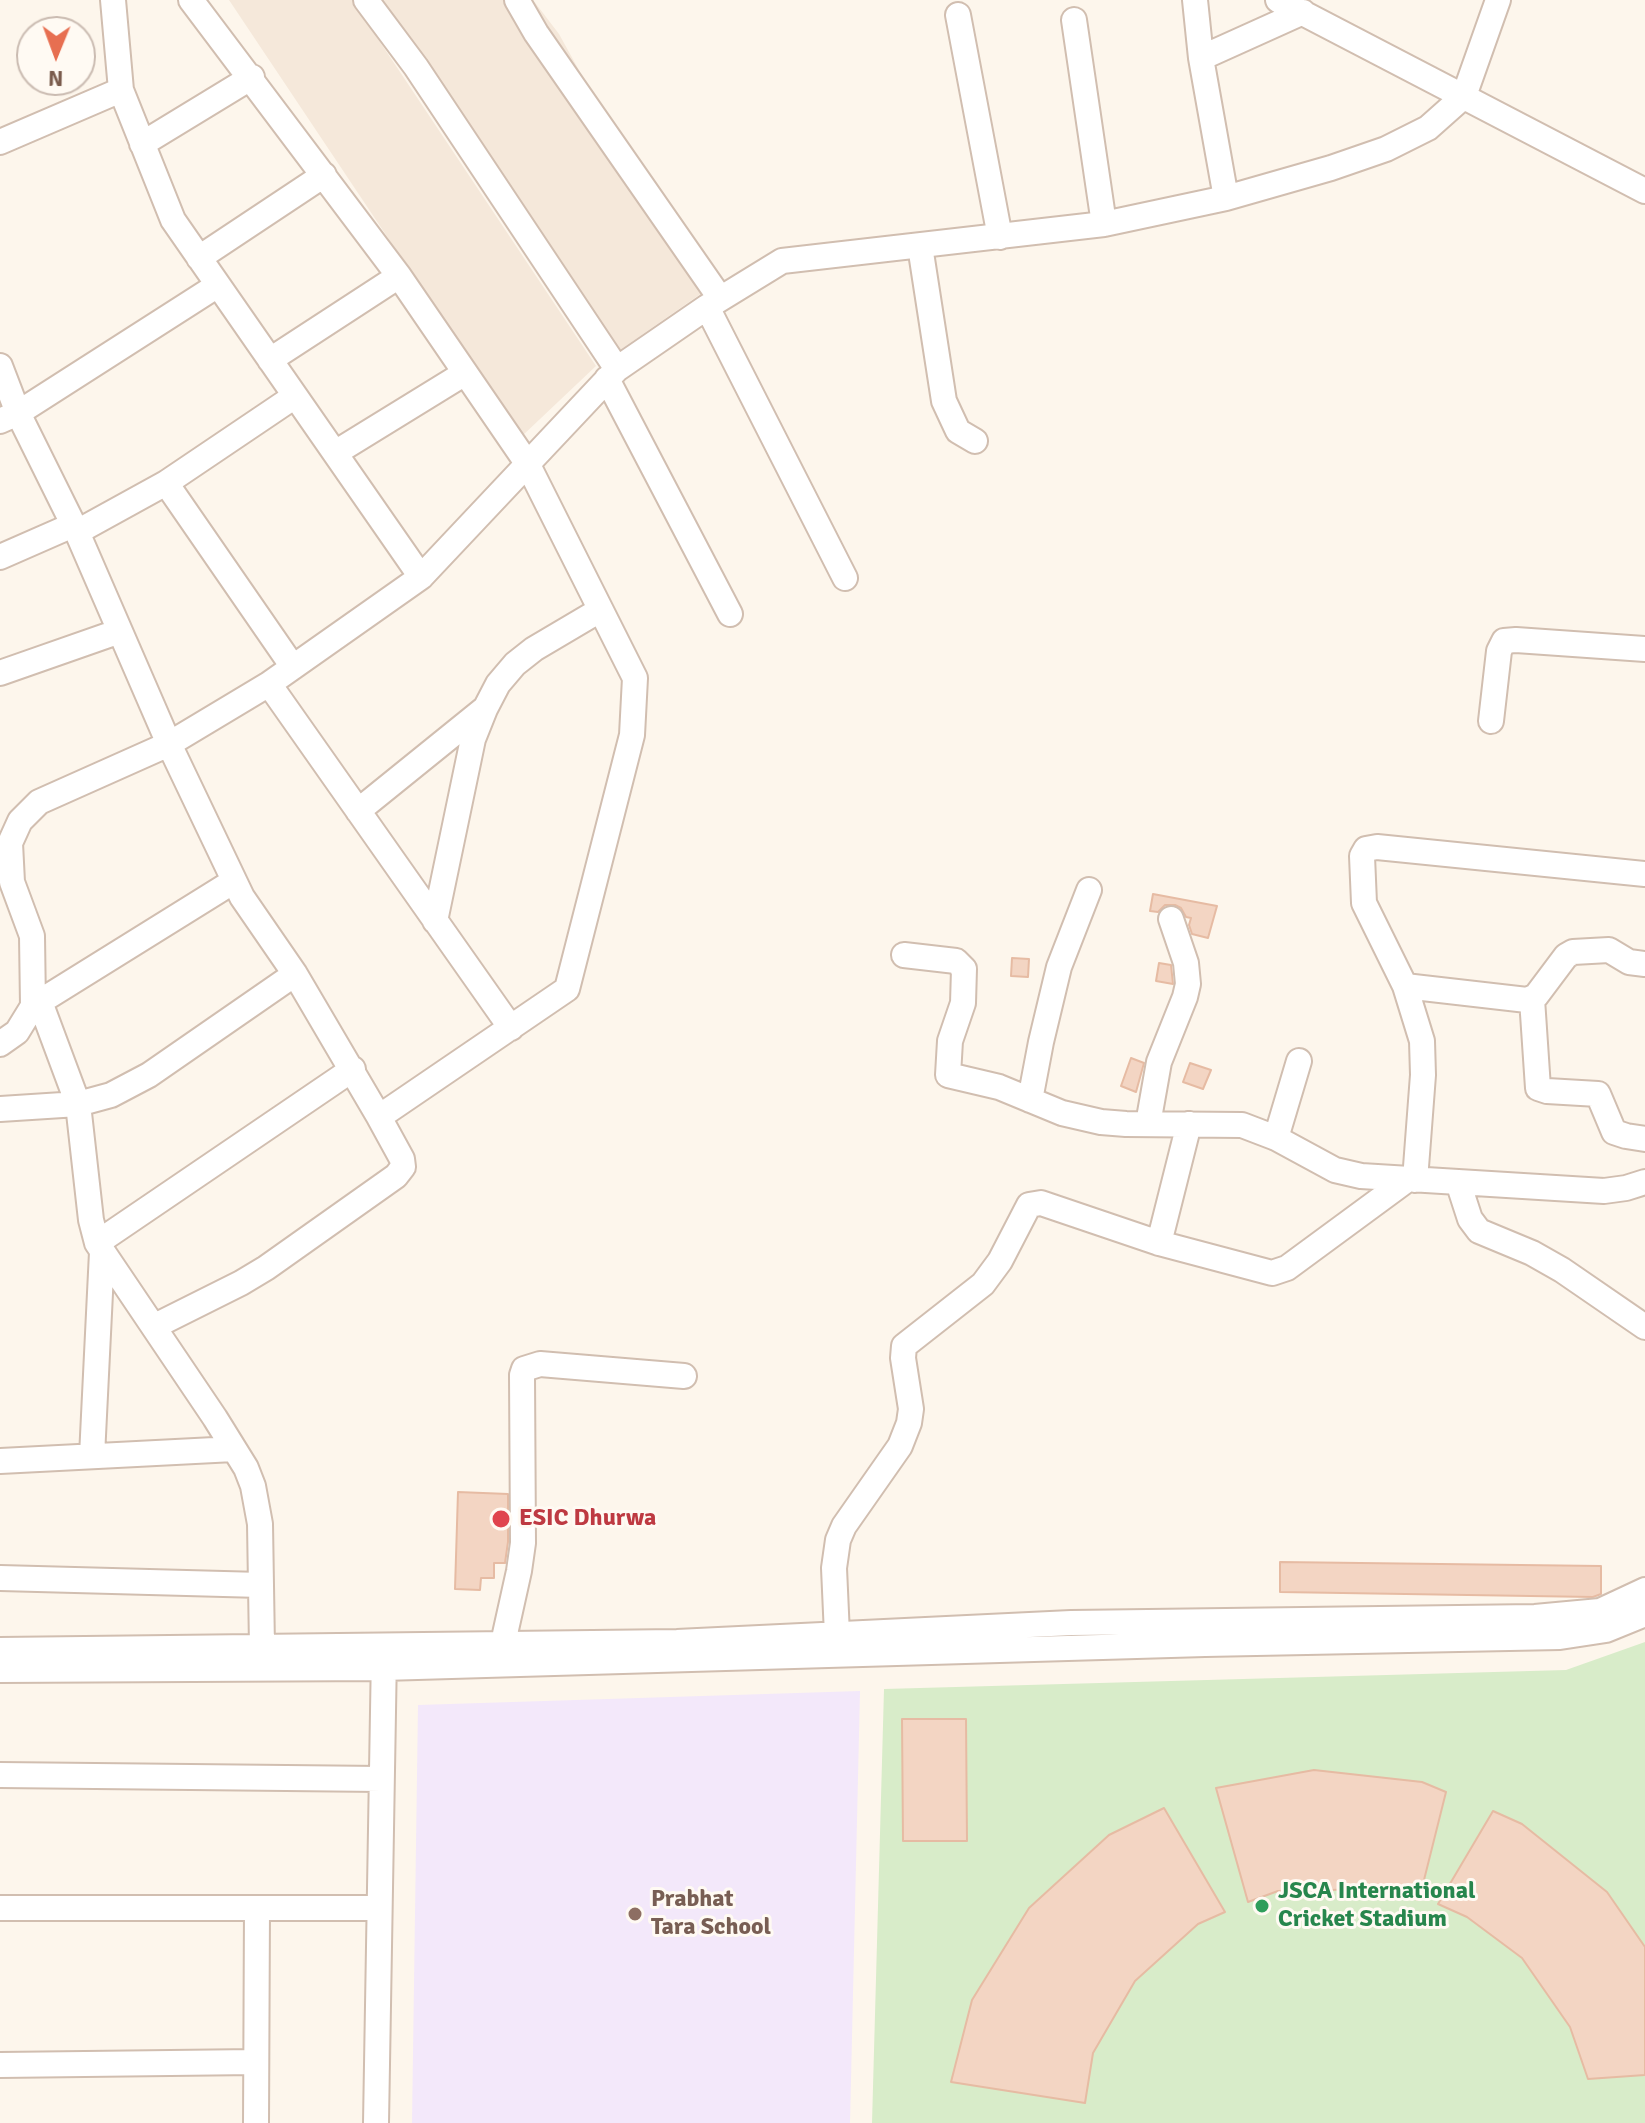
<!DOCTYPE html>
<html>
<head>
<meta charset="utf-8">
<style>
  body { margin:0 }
  #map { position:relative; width:1645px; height:2123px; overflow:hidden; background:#fdf6ec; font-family:Signika,sans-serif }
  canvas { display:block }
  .north { position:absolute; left:16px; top:16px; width:80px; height:80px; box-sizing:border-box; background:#fffaf3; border:2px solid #cabbb1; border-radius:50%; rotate:181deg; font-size:22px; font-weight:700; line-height:32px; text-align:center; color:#7a5c4d }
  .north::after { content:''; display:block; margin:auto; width:28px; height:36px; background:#e76f51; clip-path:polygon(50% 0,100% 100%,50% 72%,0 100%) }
</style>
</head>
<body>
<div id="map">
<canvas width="1645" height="2123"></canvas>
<div class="north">N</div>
</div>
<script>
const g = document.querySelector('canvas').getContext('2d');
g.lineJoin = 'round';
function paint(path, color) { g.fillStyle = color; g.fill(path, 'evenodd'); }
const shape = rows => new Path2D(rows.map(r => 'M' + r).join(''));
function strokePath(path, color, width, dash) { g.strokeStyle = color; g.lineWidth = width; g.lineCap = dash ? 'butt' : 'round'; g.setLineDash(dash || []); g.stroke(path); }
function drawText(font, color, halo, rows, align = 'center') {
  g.font = font + ' Signika,sans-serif'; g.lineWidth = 6; g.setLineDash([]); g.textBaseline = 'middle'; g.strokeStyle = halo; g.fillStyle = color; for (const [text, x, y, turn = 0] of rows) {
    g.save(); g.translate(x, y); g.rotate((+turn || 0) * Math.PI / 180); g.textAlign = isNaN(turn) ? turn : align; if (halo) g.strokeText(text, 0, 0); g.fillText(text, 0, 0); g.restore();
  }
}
paint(shape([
  [229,0,352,0,596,366,521,437],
  [380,0,533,0,559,34,702,293,620,350]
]), '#f5e8da');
paint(shape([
  [860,1691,850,2123,412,2123,418,1705]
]), '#f3e8fa');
paint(shape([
  [1645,1642,1645,2123,872,2123,884,1689,1566,1670]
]), '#d8ecc9');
const building = shape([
  [1153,894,1217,906,1208,938,1192,934,1189,925,1191,918,1186,917,1181,908,1175,905,1165,905,1158,912,1150,911,1153,894],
  [1012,958,1029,959,1028,977,1011,976,1012,958],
  [1159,963,1171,965,1173,984,1156,981,1159,963],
  [1131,1058,1144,1063,1136,1092,1121,1086,1131,1058],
  [1190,1063,1211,1070,1203,1089,1183,1082,1190,1063],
  [458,1492,508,1494,508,1542,505,1563,494,1563,494,1578,481,1578,480,1590,455,1589,458,1492],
  [1280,1562,1601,1566,1601,1594,1593,1597,1280,1592,1280,1562],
  [902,1719,966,1719,967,1841,903,1841,902,1719],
  [1314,1770,1422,1782,1446,1792,1419,1900,1374,1889,1278,1891,1248,1902,1216,1788,1314,1770],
  [1164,1808,1225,1912,1198,1924,1135,1981,1093,2053,1085,2103,951,2082,972,2000,1029,1908,1109,1835,1164,1808],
  [1493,1811,1522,1824,1607,1892,1645,1947,1645,2075,1588,2079,1570,2027,1522,1958,1467,1917,1438,1904,1493,1811]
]);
paint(building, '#f3d5c3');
strokePath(building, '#e6bba3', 2);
const minor = shape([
  [113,0,121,90,173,220,421,577],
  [366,0,416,67,617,369],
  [517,0,536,33,720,298],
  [1195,0,1201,58,1226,198],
  [1278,0,1645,191],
  [958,15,1000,237],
  [1074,20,1104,224],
  [1201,58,1303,12],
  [0,142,121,90],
  [142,144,252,77],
  [920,246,944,401,958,431,975,441],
  [199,258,324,175],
  [707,307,845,578],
  [270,360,399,276],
  [0,366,18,413,77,532,169,744,242,897,295,974,379,1117,567,989,632,735,635,678,527,463,399,276,191,0],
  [607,379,730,614],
  [0,421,18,413,218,285],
  [335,453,465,373],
  [166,483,293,667],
  [77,532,166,483,295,396],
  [0,557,73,525],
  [0,673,120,631],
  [269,684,511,1028],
  [1491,721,1499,651,1504,641,1516,640,1645,649],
  [358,811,483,710],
  [435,921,473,739,485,709,498,684,515,664,534,649,600,610],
  [904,955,956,961,964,969,963,1003,950,1041,948,1075,999,1087,1062,1113,1101,1122,1126,1124,1242,1125,1276,1138,1335,1170,1361,1176,1604,1191,1626,1188,1645,1182],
  [1405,986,1527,1000,1536,996,1566,956,1573,952,1609,950,1629,962,1645,964],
  [1532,999,1538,1088,1547,1091,1598,1094,1614,1132,1626,1136,1645,1139],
  [40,1002,78,1104,91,1220,97,1243,215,1418,246,1468,253,1486,260,1524,262,1647],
  [33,1006,234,881],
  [0,1044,17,1032,33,1006,32,936,12,882,10,843,20,821,39,802,169,744,269,684,421,577,617,369,707,307,782,261,1104,224,1226,198,1331,168,1386,149,1428,128,1464,96,1498,0],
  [1030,1100,1041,1042,1059,967,1089,890],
  [0,1109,78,1104,111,1095,149,1075,295,974],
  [1148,1124,1159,1062,1185,997,1188,984,1186,963,1171,919],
  [1276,1138,1299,1061],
  [1415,1180,1423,1075,1422,1041,1405,986,1364,903,1362,856,1366,849,1377,847,1645,874],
  [1458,1182,1470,1219,1479,1231,1532,1253,1562,1270,1645,1327],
  [97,1243,353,1069],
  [1159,1243,1189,1124],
  [155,1326,241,1283,266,1268,396,1176,403,1167,402,1159,379,1117],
  [92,1456,102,1252],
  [0,1461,234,1449],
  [0,1578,261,1585],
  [837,1635,834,1568,838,1540,844,1526,900,1446,909,1423,911,1409,903,1358,904,1346,983,1284,1000,1261,1029,1205,1041,1203,1159,1243,1272,1273,1287,1268,1408,1179],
  [503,1643,519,1571,523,1543,522,1375,524,1369,540,1364,684,1376],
  [0,1650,677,1642,1071,1623,1535,1617,1600,1611,1645,1590],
  [0,1670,383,1668,1205,1644,1560,1637,1606,1630,1645,1614],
  [0,1775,381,1779],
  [0,1908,379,1908],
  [0,2065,255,2062],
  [256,2123,257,1908],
  [376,2123,384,1653]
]);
strokePath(minor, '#d1beb0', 28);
strokePath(minor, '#fff', 24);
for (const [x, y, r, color] of [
  [501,1519,10,"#e0444e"],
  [1262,1906,8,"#2e9e5b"],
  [635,1914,8,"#8d6e63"]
]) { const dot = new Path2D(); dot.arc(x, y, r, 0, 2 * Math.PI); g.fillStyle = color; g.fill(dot); strokePath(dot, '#fffaf3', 3); }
drawText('bold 24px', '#be3a42', '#fffaf3', [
  ["ESIC Dhurwa",519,1519]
], 'left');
drawText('bold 24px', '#27864d', '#fffaf3', [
  ["JSCA International",1278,1892],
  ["Cricket Stadium",1278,1920]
], 'left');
drawText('bold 24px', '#785e54', '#fffaf3', [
  ["Prabhat",651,1900],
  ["Tara School",651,1928]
], 'left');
</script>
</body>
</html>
